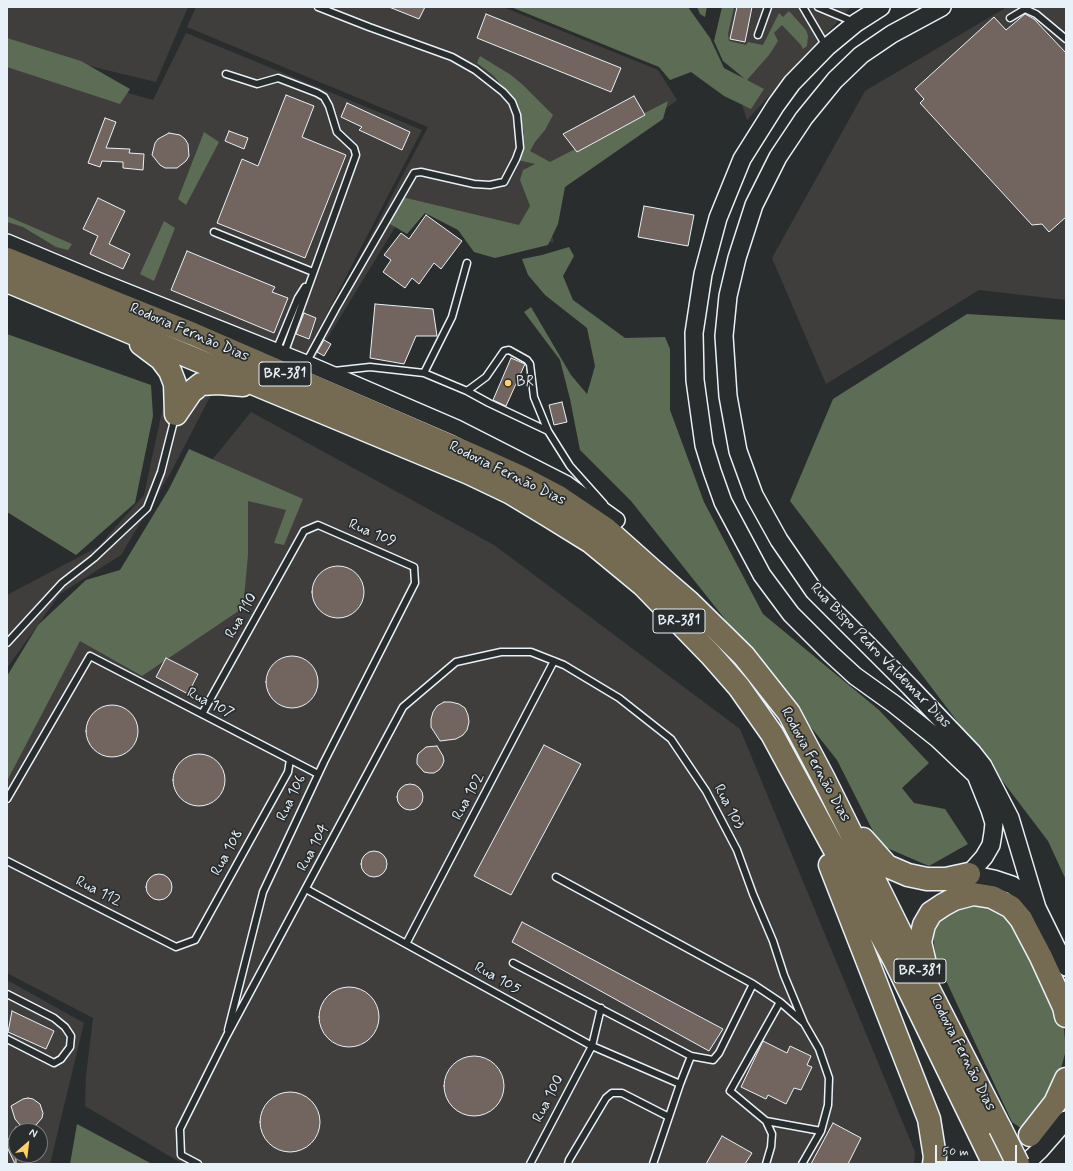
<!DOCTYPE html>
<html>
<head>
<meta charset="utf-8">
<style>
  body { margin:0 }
  #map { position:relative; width:1073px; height:1171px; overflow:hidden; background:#2a2d2e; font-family:Mynerve,sans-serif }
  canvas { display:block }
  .frame { position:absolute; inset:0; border:8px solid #e8f1f8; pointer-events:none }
  .north { position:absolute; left:8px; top:1123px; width:40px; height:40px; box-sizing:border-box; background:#2a2d2e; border:1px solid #767b7f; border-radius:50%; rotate:28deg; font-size:11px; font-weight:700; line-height:16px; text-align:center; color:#e8f1f8 }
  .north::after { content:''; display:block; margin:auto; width:14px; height:18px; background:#ffd166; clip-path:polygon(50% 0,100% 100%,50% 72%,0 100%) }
  .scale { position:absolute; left:935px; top:1145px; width:82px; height:18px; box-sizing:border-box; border:2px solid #e8f1f8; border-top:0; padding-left:5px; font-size:12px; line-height:14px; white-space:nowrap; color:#e8f1f8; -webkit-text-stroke:3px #2a2d2e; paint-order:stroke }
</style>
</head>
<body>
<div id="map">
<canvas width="1073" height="1171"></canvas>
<div class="frame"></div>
<div class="north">N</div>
<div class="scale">50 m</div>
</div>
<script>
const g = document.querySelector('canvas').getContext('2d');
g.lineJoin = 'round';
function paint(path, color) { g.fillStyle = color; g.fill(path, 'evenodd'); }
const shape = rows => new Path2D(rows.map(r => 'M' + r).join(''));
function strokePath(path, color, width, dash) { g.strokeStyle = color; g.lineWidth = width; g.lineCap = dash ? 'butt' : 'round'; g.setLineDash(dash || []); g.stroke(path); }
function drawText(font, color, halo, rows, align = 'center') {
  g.font = font + ' Mynerve,sans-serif'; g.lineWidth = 3.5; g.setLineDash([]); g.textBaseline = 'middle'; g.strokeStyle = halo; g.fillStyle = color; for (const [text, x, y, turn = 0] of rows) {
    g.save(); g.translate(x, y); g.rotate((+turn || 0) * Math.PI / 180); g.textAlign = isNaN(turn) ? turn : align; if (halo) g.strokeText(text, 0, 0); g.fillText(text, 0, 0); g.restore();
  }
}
paint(shape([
  [7,7,188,7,156,82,7,46],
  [196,7,503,7,658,70,677,100,543,201,554,243,408,206,316,357,308,355,428,127,187,27],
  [723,7,851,7,747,120,738,92,741,73,724,56],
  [1007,7,1066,7,1066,300,979,290,826,384,772,258,865,91],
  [186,33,422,130,305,356,7,232,7,59,153,100],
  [169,379,211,395,171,472,121,555,60,594,7,668,7,595,98,547,144,495],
  [251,412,494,545,740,729,915,1152,914,1164,183,1164,85,1106,86,1076,93,1018,7,973,7,726,28,687],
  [7,980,84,1023,50,1164,7,1164],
  [16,1131,40,1131,40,1155,16,1155]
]), '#403e3d');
paint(shape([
  [511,7,688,7,710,38,724,68,745,79,723,61,714,41,722,7,734,7,728,34,729,41,746,45,748,42,763,45,779,13,783,17,789,11,806,30,808,36,807,46,803,49,801,45,782,25,774,33,778,41,769,55,747,80,764,89,751,109,724,96,691,72,670,80,659,67],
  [697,7,707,7,705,17,700,14],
  [7,38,81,61,130,89,120,104,7,67],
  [480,56,511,75,523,85,553,115,545,130,535,142,530,151,550,162,668,101,663,119,565,187,558,224,548,245,495,258,474,252,458,230,425,213,407,234,390,224,402,197,519,225,530,206,520,180,523,170,535,164,518,160,524,133,517,104,494,76,477,63],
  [204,132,219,142,186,205,178,199],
  [7,216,72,244,68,250,56,247,23,227,7,222],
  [164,221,175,228,154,281,140,274],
  [569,247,574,256,563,276,573,300,625,338,665,337,670,349,670,410,704,502,763,614,879,710,929,763,902,788,914,803,945,809,968,844,929,866,880,845,837,760,631,501,580,450,570,399,560,360,524,312,531,307,571,375,587,394,595,366,587,328,545,295,528,275,522,259,542,255],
  [967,314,1066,320,1066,880,1048,841,790,501,833,399],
  [7,334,151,385,153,416,135,503,76,555,7,512],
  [189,449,303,499,284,545,274,543,286,510,248,501,248,555,243,608,142,676,80,641,7,781,7,676,38,625,86,580,120,570,169,489],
  [968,900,1014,915,1063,1020,1066,1050,1056,1087,1022,1129,1012,1122,936,959,933,936,939,921,951,909],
  [77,1124,152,1164,70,1164]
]), '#5d6c54');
const building = shape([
  [389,7,425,7,419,19,389,7],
  [737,7,752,7,745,42,730,39,737,7],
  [486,14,621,68,611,92,477,38,486,14],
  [1025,14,1034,19,1066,53,1066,217,1049,232,1042,224,1032,225,920,103,924,99,915,89,994,17,1006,30,1025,14],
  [286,95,314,106,302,137,346,155,305,258,217,223,242,159,258,166,286,95],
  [634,96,645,115,577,152,563,134,634,96],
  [347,103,410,132,402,150,359,130,362,127,341,117,347,103],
  [105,118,116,122,106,148,130,149,129,153,144,154,143,170,123,168,123,162,102,161,100,167,88,163,105,118],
  [229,131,248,138,244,149,225,141,229,131],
  [169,133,180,135,185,139,188,144,189,156,186,161,177,168,165,168,160,165,152,155,155,143,158,139,169,133],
  [98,198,125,211,109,244,130,254,123,269,90,254,98,236,83,229,98,198],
  [644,206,694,215,688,246,638,237,644,206],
  [426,215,462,241,441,269,434,263,419,284,412,278,405,288,383,272,391,260,384,255,401,233,409,239,426,215],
  [187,251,275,287,272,292,288,298,274,333,171,290,187,251],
  [375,304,433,309,437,336,416,336,404,364,370,358,375,304],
  [304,313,316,318,309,339,296,334,304,313],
  [324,340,331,344,324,356,317,352,324,340],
  [511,358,525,364,506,406,493,400,511,358],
  [562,402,567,422,554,425,549,405,562,402],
  '312 592a26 26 0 1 1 52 0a26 26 0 1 1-52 0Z',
  '266 682a26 26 0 1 1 52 0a26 26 0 1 1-52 0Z',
  [166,658,198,674,188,694,156,677,166,658],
  [444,702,451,702,459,704,465,708,468,715,469,722,467,730,463,735,456,739,440,741,431,727,431,719,433,712,437,706,444,702],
  '86 731a26 26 0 1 1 52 0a26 26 0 1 1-52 0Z',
  [544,745,581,764,511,895,474,876,544,745],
  [437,746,443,756,444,761,442,766,439,770,434,773,429,773,424,772,417,764,417,759,418,754,426,747,437,746],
  '173 780a26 26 0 1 1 52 0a26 26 0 1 1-52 0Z',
  '397 797a13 13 0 1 1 26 0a13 13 0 1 1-26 0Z',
  '361 864a13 13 0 1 1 26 0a13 13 0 1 1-26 0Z',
  '146 887a13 13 0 1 1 26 0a13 13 0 1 1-26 0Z',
  [522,922,723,1029,709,1051,512,942,522,922],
  '319 1017a30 30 0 1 1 60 0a30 30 0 1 1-60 0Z',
  [12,1011,54,1031,46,1049,8,1032,12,1011],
  [763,1041,787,1053,790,1046,811,1056,807,1065,812,1067,801,1090,794,1088,786,1104,768,1095,766,1099,741,1087,763,1041],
  '444 1086a30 30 0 1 1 60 0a30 30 0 1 1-60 0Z',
  '260 1122a30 30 0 1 1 60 0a30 30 0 1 1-60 0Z',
  [28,1098,33,1099,40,1104,43,1113,42,1118,36,1125,27,1128,20,1125,15,1119,11,1106,23,1099,28,1098],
  [833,1123,861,1138,848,1164,811,1164,833,1123],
  [16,1127,16,1164,15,1164,7,1147,7,1142,16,1127],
  [722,1136,752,1153,745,1164,706,1164,722,1136]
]);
paint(building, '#72655f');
strokePath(building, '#e8f1f8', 1);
const service = shape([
  [803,7,826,46],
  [818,7,854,22],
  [1010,18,1025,9,1036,14,1066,39],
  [758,35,768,7],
  [226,74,257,84,278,78,317,93,324,97,329,106,337,132,354,148,356,155,284,354],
  [214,232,313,272],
  [276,351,298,298,305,287],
  [306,363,336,308,414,173,421,172,474,184,490,185,499,183,504,182,516,159,520,148,517,115,512,102,503,92,475,70,452,57,369,27,318,7],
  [334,371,370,367,424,373,467,391,489,403,548,431],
  [424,373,452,317,467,263],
  [467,391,486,377,504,351,509,350,527,360,530,364,534,397,548,431,570,466,604,504],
  [7,643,62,583,94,558,147,508,161,472,175,417],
  [202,714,304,531,318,525,414,567,415,583,324,762,263,892,228,1030],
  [7,799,90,656,318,774],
  [7,861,176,947,195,940,288,772,290,760],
  [556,877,753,984,780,1002,804,1023,819,1049,829,1078,828,1105,821,1131,802,1164],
  [306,889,592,1046,680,1084],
  [406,944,554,661],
  [513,963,691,1056,713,1060,719,1053,753,984],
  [7,994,54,1018,65,1027,71,1036,70,1047,61,1059,54,1063,7,1039],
  [766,1121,821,1131],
  [198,1164,181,1155,180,1129,226,1037,403,707,456,662,501,652,531,652,564,665,619,698,671,739,706,791,737,850,753,894,773,941,784,975,804,1023],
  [530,1164,592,1046,601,1008],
  [568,1164,569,1160,606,1098,612,1093,622,1093,669,1117],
  [653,1164,680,1084,691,1056],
  [766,1164,771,1147,772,1134,766,1121,730,1091,780,1002]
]);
const tertiary = shape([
  [7,242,100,281,306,363,457,428,567,484,617,520]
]);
const secondary = shape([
  [881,7,856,23,827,47,792,83,776,105,742,159,718,218,703,274,694,333,695,380,704,445,712,471,723,502,762,575,791,614,831,654,855,676,894,704,938,739,976,775,990,810,994,823,993,833,991,845,984,857,969,874],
  [942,7,892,34,861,55,835,80,804,118,778,157,754,205,737,258,728,296,724,336,728,396,738,451,754,495,779,540,814,591,910,687,972,752,983,766,1010,818,1037,908],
  [969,874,994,879,1012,885,1024,894,1037,908,1066,967],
  [1025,1164,1040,1150,1066,1120]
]);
const motorway = shape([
  [7,259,193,334,472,455,521,477,559,497,605,528,652,570,689,602,744,656,789,713,824,779,926,984,1000,1128],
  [7,281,469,473,511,493,549,516,591,542,643,585,711,655,739,687,772,734,894,959,994,1164],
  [141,344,161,359,170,371,175,384,176,414],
  [176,414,191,392,201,384,218,383,243,385],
  [863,839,887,866,908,875,927,879,946,879,969,874],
  [830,865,929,1119,935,1157,934,1164],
  [926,968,920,942,924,925,931,913,943,905,954,899,973,894,992,897,1011,907,1021,919,1041,957,1064,1007,1066,1016],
  [1030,1135,1055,1103,1066,1079]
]);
strokePath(service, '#e8f1f8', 9);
strokePath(tertiary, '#e8f1f8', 18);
strokePath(secondary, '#e8f1f8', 20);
strokePath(motorway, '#e8f1f8', 25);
strokePath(service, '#2a2d2e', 6);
strokePath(tertiary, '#2a2d2e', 15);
strokePath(secondary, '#2a2d2e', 17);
strokePath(motorway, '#746b52', 22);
const motorwayBridge = shape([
  [1000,1128,1018,1164]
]);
strokePath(motorwayBridge, '#e8f1f8', 25, []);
strokePath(motorwayBridge, '#746b52', 22);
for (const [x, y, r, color] of [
  [508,383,4,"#ffd166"]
]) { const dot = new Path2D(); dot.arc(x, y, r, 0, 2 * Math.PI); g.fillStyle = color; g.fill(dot); strokePath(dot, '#2a2d2e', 1.5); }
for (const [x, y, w] of [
  [285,374,52],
  [679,621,52],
  [920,971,52]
]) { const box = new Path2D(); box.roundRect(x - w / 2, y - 12, w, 24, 3); g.fillStyle = '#2a2d2e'; g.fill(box); strokePath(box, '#e8f1f8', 1); }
drawText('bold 14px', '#e8f1f8', null, [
  ["BR-381",285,374],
  ["BR-381",679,621],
  ["BR-381",920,971]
]);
drawText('15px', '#e8f1f8', '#2a2d2e', [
  ["Rodovia Fernão Dias",189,333,23],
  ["Rodovia Fernão Dias",507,474,26],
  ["Rua 109",372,534,23],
  ["Rua 110",242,616,-61],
  ["Rua Bispo Pedro Valdemar Dias",880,656,46],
  ["Rua 107",210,704,27],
  ["Rodovia Fernão Dias",815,765,61],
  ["Rua 102",469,797,-62],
  ["Rua 106",292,798,-65],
  ["Rua 103",728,807,62],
  ["Rua 104",314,848,-62],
  ["Rua 108",228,853,-61],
  ["Rua 112",98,892,27],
  ["Rua 105",497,979,29],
  ["Rodovia Fernão Dias",962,1053,63],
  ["Rua 100",549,1099,-63]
]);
drawText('15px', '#e8f1f8', '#2a2d2e', [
  ["BR",516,383]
], 'left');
</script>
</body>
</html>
